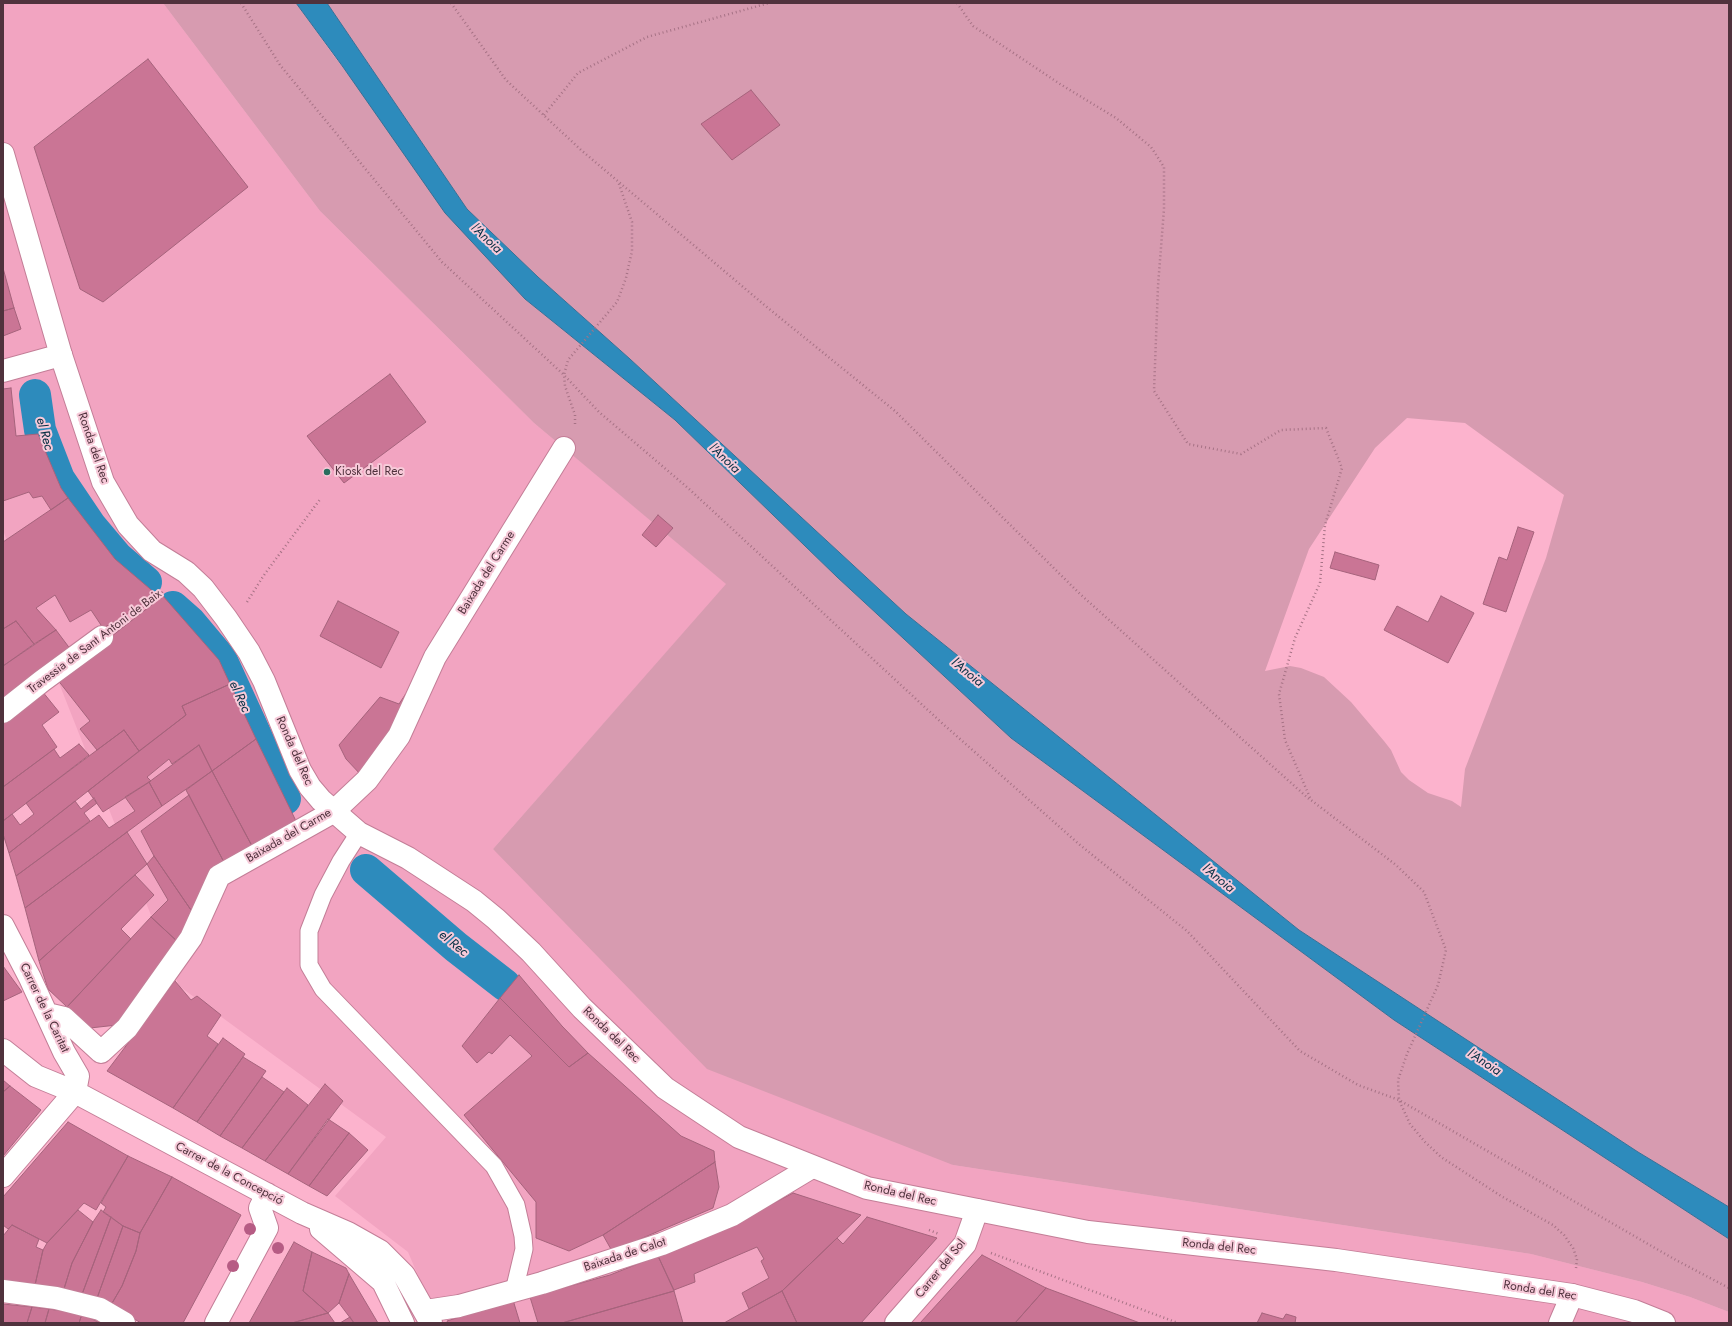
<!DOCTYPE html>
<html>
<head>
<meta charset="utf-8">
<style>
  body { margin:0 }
  #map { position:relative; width:1732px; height:1326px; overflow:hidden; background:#fcb3cd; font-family:Jost,sans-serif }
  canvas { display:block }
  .frame { position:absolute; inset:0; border:4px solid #50323d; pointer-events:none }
</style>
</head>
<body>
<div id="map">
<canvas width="1732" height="1326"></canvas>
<div class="frame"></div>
</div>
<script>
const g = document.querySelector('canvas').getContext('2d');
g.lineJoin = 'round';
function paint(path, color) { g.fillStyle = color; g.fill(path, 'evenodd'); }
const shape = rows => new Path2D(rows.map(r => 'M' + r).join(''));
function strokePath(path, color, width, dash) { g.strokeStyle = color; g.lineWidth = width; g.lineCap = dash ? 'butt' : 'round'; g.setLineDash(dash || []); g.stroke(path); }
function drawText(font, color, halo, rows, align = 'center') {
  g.font = font + ' Jost,sans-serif'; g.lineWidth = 4; g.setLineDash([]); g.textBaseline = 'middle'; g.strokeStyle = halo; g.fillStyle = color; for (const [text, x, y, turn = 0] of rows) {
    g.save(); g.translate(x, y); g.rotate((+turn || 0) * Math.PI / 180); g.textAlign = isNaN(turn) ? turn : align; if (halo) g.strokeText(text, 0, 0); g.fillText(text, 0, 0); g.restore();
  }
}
paint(shape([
  [3,3,163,3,320,211,534,423,727,584,493,849,953,1165,1531,1254,1642,1282,1690,1297,1729,1312,1729,1323,438,1323,408,1252,335,1196,386,1137,179,986,51,663,3,530]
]), '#f2a4c1');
paint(shape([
  [163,3,296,3,334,56,525,299,675,420,837,577,1011,738,1394,1020,1729,1239,1729,1312,1690,1297,1642,1282,1531,1254,953,1165,707,1069,493,849,726,584,534,423,320,211],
  [327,3,1729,3,1729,1207,1638,1152,1299,930,906,614,630,359,538,277,467,209],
  [1407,418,1465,423,1564,495,1546,558,1465,769,1461,807,1452,801,1428,793,1409,780,1401,772,1391,750,1384,741,1351,702,1324,677,1301,668,1290,666,1265,671,1309,549,1375,448]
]), '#d79bb0');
const water = shape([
  [296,3,327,3,467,209,538,277,630,359,906,614,1299,930,1638,1152,1729,1207,1729,1239,1394,1020,1011,738,837,577,675,420,525,299,445,213,343,67,296,3]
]);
paint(water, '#2d8bbc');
strokePath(water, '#387096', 1);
strokePath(shape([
  [35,395,40,430,59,479,90,525,117,557,146,582],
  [173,607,190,622,221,659,285,799],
  [366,870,456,947,505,985]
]), '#2d8bbc', 32);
const building = shape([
  [148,59,248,187,103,302,80,289,34,147,148,59],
  [751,90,780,125,732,160,701,124,751,90],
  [3,268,14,308,3,311,3,268],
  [14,308,21,329,3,336,3,311,14,308],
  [390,374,426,422,344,483,307,436,390,374],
  [11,388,16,436,38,434,61,488,68,498,51,510,42,496,33,498,29,492,3,501,3,389,11,388],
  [68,498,115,559,156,594,123,617,103,628,91,610,70,622,55,595,36,608,56,630,34,644,16,621,3,629,3,542,68,498],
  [658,515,673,528,656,547,642,535,658,515],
  [1518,527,1534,532,1506,612,1483,604,1499,557,1507,560,1518,527],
  [1335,552,1379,565,1375,580,1330,568,1335,552],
  [163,596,219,660,230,684,182,706,186,715,139,751,124,730,97,750,80,729,90,721,57,679,163,596],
  [1441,596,1474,613,1448,663,1384,630,1397,606,1428,622,1441,596],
  [338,601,399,632,381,668,320,636,338,601],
  [16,621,34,644,3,666,3,629,16,621],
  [56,630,71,650,3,704,3,666,56,630],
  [230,684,256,739,212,771,199,745,172,764,169,759,147,777,151,781,103,812,88,791,186,715,182,706,230,684],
  [42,691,59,712,42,725,57,747,3,787,3,720,42,691],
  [405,695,400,727,362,776,346,759,339,745,380,697,399,704,405,695],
  [124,730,139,751,9,853,3,834,3,821,12,814,20,825,34,814,26,803,124,730],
  [256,739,296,821,252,846,212,771,256,739],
  [79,744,89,755,3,821,3,787,54,749,60,758,79,744],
  [199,745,212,771,162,806,149,782,199,745],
  [212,771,252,846,226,866,186,790,212,771],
  [149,782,162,806,25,908,16,876,99,815,109,828,135,811,125,797,149,782],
  [189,795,226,866,193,913,154,856,141,831,189,795],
  [94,798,97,803,84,813,90,821,16,876,9,853,75,801,81,809,94,798],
  [127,832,147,864,39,961,25,908,127,832],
  [154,856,193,913,179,943,151,917,168,900,147,864,154,856],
  [135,875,154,895,121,929,131,939,67,1007,48,989,39,961,135,875],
  [151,917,179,943,117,1025,90,1028,67,1007,151,917],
  [3,966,22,992,3,1001,3,966],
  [519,975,562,1026,588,1053,569,1067,500,998,519,975],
  [175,981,191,1000,197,996,221,1015,207,1036,218,1044,173,1108,107,1071,175,981],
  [500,998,569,1067,588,1053,681,1136,714,1151,715,1162,603,1235,569,1251,536,1238,536,1202,464,1115,532,1056,510,1035,492,1054,489,1052,477,1063,462,1046,500,998],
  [223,1038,245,1054,197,1122,173,1108,223,1038],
  [243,1057,266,1071,220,1136,197,1122,243,1057],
  [262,1077,284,1092,242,1148,220,1136,262,1077],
  [3,1080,10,1086,3,1092,3,1080],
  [325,1084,343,1101,288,1174,265,1161,325,1084],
  [10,1086,41,1110,3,1156,3,1092,10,1086],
  [287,1088,308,1105,265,1161,242,1148,287,1088],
  [328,1119,349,1133,309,1186,288,1174,328,1119],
  [68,1122,128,1156,96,1210,84,1203,47,1243,12,1225,8,1229,3,1225,3,1197,68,1122],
  [349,1133,368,1150,327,1196,309,1186,349,1133],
  [128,1156,172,1177,140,1233,123,1226,103,1212,106,1207,101,1203,128,1156],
  [715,1162,719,1187,713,1208,612,1251,603,1235,715,1162],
  [172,1177,241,1215,183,1323,141,1323,111,1305,122,1286,136,1251,140,1233,172,1177],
  [793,1193,861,1215,782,1291,749,1309,742,1293,769,1278,761,1261,764,1259,757,1247,694,1274,695,1282,674,1290,658,1256,742,1220,793,1193],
  [78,1210,93,1222,72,1263,63,1292,35,1285,43,1250,47,1243,78,1210],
  [101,1210,111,1217,81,1297,63,1292,72,1263,93,1222,101,1210],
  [111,1217,123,1226,96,1301,81,1297,111,1217],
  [867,1217,937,1238,861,1323,797,1323,782,1291,837,1238,843,1244,867,1217],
  [12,1225,39,1239,36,1247,43,1250,35,1285,3,1281,3,1236,12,1225],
  [123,1226,140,1233,136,1251,122,1286,111,1305,96,1301,123,1226],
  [294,1242,312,1252,303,1291,328,1313,292,1323,249,1323,294,1242],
  [312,1252,346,1268,349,1274,339,1303,328,1313,303,1291,312,1252],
  [982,1255,1046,1288,1015,1323,920,1323,982,1255],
  [658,1256,674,1291,562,1323,538,1323,530,1297,610,1275,658,1256],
  [349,1274,378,1323,354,1323,339,1303,349,1274],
  [1046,1288,1140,1323,1015,1323,1046,1288],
  [674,1291,683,1323,562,1323,674,1291],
  [782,1291,797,1323,724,1323,749,1309,782,1291],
  [513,1300,520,1323,448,1323,447,1321,513,1300],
  [3,1304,32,1307,27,1323,3,1323,3,1304],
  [32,1307,49,1309,45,1323,27,1323,32,1307],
  [49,1309,82,1314,79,1323,45,1323,49,1309],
  [328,1313,335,1323,292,1323,328,1313],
  [1262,1313,1283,1319,1286,1314,1296,1317,1295,1323,1257,1323,1262,1313],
  [82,1314,100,1323,79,1323,82,1314],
  [350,1317,354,1323,340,1323,350,1317]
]);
paint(building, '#ca7595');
strokePath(building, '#a6637c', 1);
const lane = shape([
  [359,833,341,861,323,895,309,931,309,965,323,989,494,1166,516,1205,523,1236,524,1249,514,1291]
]);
const street = shape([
  [3,371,61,355],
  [3,712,42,681,102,637],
  [3,926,30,978,64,1052,78,1076,75,1092,3,1176],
  [47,1014,64,1018,101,1052,127,1028,191,938,219,876,333,812,367,780,399,736,435,657,564,448],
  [3,1050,36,1076,75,1092,302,1213,348,1233,380,1251,404,1275,431,1323],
  [321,1229,383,1282,403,1323],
  [3,1291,56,1298,100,1309,124,1323],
  [426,1311,459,1306,542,1283,662,1244,732,1215,812,1167],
  [216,1323,267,1228,260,1208,267,1194],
  [896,1323,965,1244,977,1210],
  [1560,1323,1572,1295]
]);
const secondary = shape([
  [3,154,61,355,103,482,128,525,152,551,186,572,203,588,226,618,249,652,264,681,300,770,310,787,321,800,359,833,408,858,474,901,496,919,531,952,582,1008,665,1088,739,1137,867,1188,1088,1232,1336,1260,1572,1295,1634,1311,1664,1323]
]);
strokePath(lane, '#c37e97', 19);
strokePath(street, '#c37e97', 24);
strokePath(secondary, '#c37e97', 24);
strokePath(shape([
  [241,3,280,65,442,262,564,375,599,412,688,488,943,724,1080,845,1187,931,1300,1051,1358,1085,1399,1100,1674,1259,1729,1288],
  [451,3,506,80,581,150,768,308,895,411,1080,594,1309,799],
  [957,3,973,26,1060,84,1116,118,1151,147,1164,167,1164,209,1158,286,1154,391,1188,444,1241,454,1281,430,1326,428,1342,468,1325,525,1320,583,1295,638,1279,694,1285,740,1311,800,1396,865,1424,892,1446,950,1438,985,1407,1054,1398,1080,1399,1100,1410,1124,1425,1142,1441,1157,1501,1196,1553,1225,1564,1235,1573,1248,1577,1259,1576,1268],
  [544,115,578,73,647,37,769,3],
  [575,424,575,415,565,386,564,375,568,360,617,302,626,278,632,251,632,222,618,181],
  [247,602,264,575,321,498],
  [124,622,164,591],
  [929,1230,939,1234],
  [991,1253,1178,1323]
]), '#a67285', 2.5, [1, 3]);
strokePath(lane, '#fff', 17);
strokePath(street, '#fff', 22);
strokePath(secondary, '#fff', 22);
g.fillStyle = '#b65c84';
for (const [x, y] of [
  [250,1229],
  [278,1248],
  [233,1266]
]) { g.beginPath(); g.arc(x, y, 6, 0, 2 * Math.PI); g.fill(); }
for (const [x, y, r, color] of [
  [327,472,4,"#2a6d5e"]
]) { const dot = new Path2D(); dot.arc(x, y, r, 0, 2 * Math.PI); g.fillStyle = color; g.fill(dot); strokePath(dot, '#f7cad9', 1.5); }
drawText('12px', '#50323d', '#f7cad9', [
  ["Ronda del Rec",93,448,71],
  ["Baixada del Carme",487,573,-58],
  ["Travessia de Sant Antoni de Baix",95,642,-37],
  ["Ronda del Rec",294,751,66],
  ["Baixada del Carme",289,836,-30],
  ["Carrer de la Caritat",44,1008,64],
  ["Ronda del Rec",611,1035,44],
  ["Carrer de la Concepció",229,1174,28],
  ["Ronda del Rec",900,1194,13],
  ["Ronda del Rec",1219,1247,6],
  ["Baixada de Calot",625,1255,-18],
  ["Carrer del Sol",941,1269,-51],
  ["Ronda del Rec",1540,1291,9]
]);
drawText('12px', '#50323d', '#f7cad9', [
  ["Kiosk del Rec",335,472]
], 'left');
drawText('italic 13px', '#032d41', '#f7cad9', [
  ["l'Anoia",486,239,43],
  ["el Rec",44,434,74],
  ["l'Anoia",724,459,43],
  ["l'Anoia",967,673,39],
  ["el Rec",239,697,65],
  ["l'Anoia",1218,879,39],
  ["el Rec",453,944,39],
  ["l'Anoia",1484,1063,33]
]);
</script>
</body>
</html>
